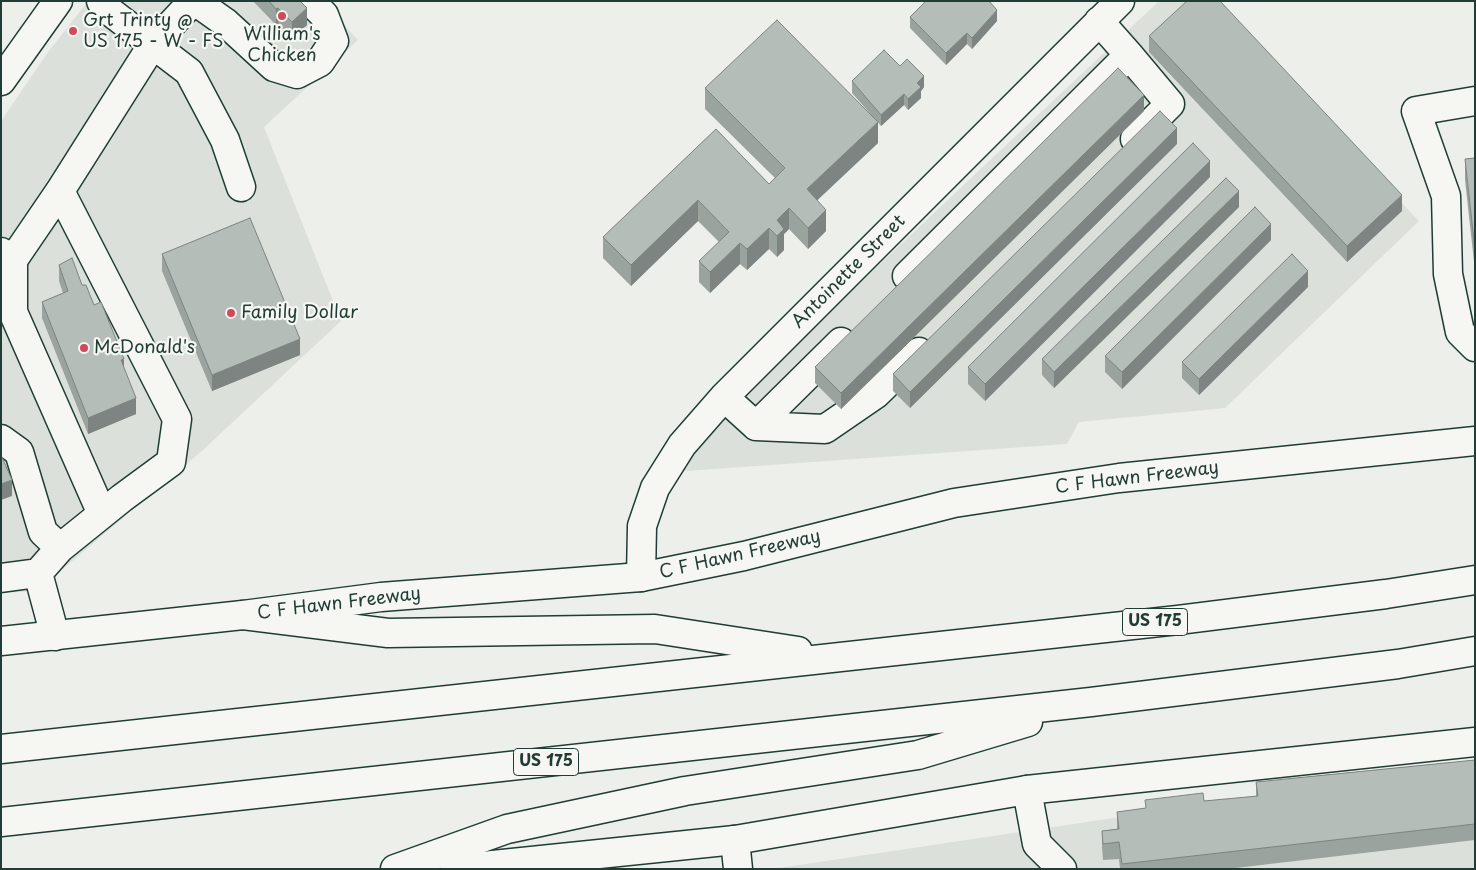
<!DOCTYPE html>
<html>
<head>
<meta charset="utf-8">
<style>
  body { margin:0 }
  #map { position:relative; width:1476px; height:870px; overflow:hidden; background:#edefea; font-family:"Playpen Sans",sans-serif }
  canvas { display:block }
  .frame { position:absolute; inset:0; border:2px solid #1f3d34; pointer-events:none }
</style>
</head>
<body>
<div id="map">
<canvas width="1476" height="870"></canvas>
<div class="frame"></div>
</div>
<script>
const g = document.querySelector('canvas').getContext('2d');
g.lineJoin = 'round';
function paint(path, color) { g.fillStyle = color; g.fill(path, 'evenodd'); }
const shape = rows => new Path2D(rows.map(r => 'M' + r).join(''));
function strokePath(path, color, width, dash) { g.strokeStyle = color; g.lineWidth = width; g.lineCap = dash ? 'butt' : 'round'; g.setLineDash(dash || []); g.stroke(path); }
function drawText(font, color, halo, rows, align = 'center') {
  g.font = font + ' "Playpen Sans",sans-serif'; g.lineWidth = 4.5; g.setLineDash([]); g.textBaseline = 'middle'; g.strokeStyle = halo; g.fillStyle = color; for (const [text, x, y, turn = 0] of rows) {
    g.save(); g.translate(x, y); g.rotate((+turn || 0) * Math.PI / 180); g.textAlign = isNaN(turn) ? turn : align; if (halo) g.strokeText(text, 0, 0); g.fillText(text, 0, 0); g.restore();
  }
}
paint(shape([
  [88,1,322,1,358,40,264,127,341,321,203,450,37,591,1,593,1,121,48,52],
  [1159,1,1210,1,1419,221,1225,408,1079,422,1067,444,658,473],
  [1475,764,1475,869,772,869]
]), '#dce0db');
const minor = shape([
  [101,1,104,7,189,72,225,140,241,187],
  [195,1,226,23,274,67,297,74,320,62,334,41,324,15,310,1],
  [1129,55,1170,104,1135,139],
  [1475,101,1416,111,1446,196,1448,274,1460,332,1475,347],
  [1,252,13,260,60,191,153,44,193,1],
  [13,260,13,312,102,514],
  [907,276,1129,55,1099,21],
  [724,397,756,426,841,342],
  [756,426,825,429,876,394,919,352],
  [1,439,19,452,43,532,60,548],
  [641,577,642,526,655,488,682,445,724,397,1120,1],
  [1,578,38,573],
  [55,636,38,573,60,548,122,498,171,462,177,419,60,191],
  [1027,790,1037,844,1062,869],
  [735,840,738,869]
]);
const major = shape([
  [1,81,58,1],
  [1,641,243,615,381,597,641,577,744,556,954,503,1119,478,1475,441],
  [454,869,735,840,1027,790,1475,742]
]);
const highway = shape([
  [243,615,388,633,655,629,798,651],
  [1,749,1178,620,1386,594,1475,580],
  [1,822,1091,702,1398,664,1475,651],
  [395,869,507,829,685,791,918,755,1028,722]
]);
strokePath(minor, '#1f3d34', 31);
strokePath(major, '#1f3d34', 31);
strokePath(highway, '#1f3d34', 31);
strokePath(minor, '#f6f6f2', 28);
strokePath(major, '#f6f6f2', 28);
strokePath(highway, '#f6f6f2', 28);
paint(shape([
  [253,1,300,1,307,25,292,39,278,24,276,25],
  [910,17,997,21,972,49,967,44,946,65,910,28],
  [1149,36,1402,211,1347,262,1149,52],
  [900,66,924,87,921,91,921,98,908,110,904,105,881,126,852,93,852,81],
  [705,88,878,143,817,200,826,231,808,249,789,229,784,234,784,250,777,257,769,249,747,270,740,264,710,293,699,282,699,261,719,242,698,221,631,286,603,258,603,237,716,129,769,184,775,178,705,109],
  [1144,111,841,409,815,383,815,367],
  [1177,144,910,408,893,391,893,374],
  [1475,158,1475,271,1465,180,1465,159],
  [1210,177,985,401,968,384,968,367],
  [1239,207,1054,388,1042,375,1042,359],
  [1271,240,1122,389,1105,372,1105,356],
  [162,254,300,355,212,391,162,271],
  [59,265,82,285,94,305,124,368,136,414,88,434,42,318,42,302,63,293,59,281],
  [1308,287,1199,395,1182,378,1182,362],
  [1475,760,1475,840,1227,869,1120,869,1119,859,1103,860,1102,847,1102,831,1117,829,1117,812,1204,801,1256,796,1256,782]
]), '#9ba39e');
paint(shape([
  [278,8,278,24,276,25,276,9],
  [307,8,307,25,292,39,292,22],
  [997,10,997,21,972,49,972,38],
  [967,33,967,44,946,65,946,53],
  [924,76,924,87,921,91,921,98,908,110,908,99,917,83],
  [904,94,904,105,881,126,881,115],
  [1144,95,1144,111,841,409,841,393],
  [878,122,878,143,807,210,807,189],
  [1177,128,1177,144,910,408,910,392],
  [1210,161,1210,177,985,401,985,384],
  [1239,191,1239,207,1054,388,1054,372],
  [1402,195,1402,211,1347,262,1347,246],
  [698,200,698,221,631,286,631,265],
  [789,208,789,229,784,234,784,250,777,257,777,220],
  [826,210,826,231,808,249,808,228],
  [1271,224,1271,240,1122,389,1122,372],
  [769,228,769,249,747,270,747,249],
  [740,243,740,264,710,293,710,272],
  [1308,271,1308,287,1199,395,1199,379],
  [300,339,300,355,212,391,212,375],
  [124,359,124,375,121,360],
  [136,398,136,414,88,434,88,418],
  [12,480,12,496,1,500,1,484]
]), '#7e8481');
const building = shape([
  [269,1,300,1,307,8,292,22,278,8,276,9,269,1],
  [926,1,989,1,997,10,972,38,967,33,946,53,910,17,926,1],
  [1187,1,1220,1,1402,195,1347,246,1149,36,1187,1],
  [777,20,878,122,807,189,826,210,808,228,789,208,777,220,784,229,777,236,769,228,747,249,740,243,710,272,699,261,729,232,698,200,631,265,603,237,716,129,769,184,785,168,705,88,777,20],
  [884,50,900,66,907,59,924,76,917,83,921,87,908,99,904,94,881,115,852,81,884,50],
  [1118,68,1144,95,841,393,815,367,1118,68],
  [1160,111,1177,128,910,392,893,374,1160,111],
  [1193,143,1210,161,985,384,968,367,1193,143],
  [1475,158,1475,250,1465,159,1475,158],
  [1226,178,1239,191,1054,372,1042,359,1226,178],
  [1255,207,1271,224,1122,372,1105,356,1255,207],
  [250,218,300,339,212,375,162,254,250,218],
  [1292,254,1308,271,1199,379,1182,362,1292,254],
  [72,258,82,285,86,285,94,305,101,302,124,359,121,360,136,398,88,418,42,302,68,291,59,265,72,258],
  [1,455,12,480,1,484,1,455],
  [1475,760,1475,824,1122,864,1119,842,1103,844,1102,831,1119,829,1117,812,1146,808,1145,800,1203,793,1204,801,1258,796,1256,782,1475,760]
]);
paint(building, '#b4bdb8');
strokePath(building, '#7e8481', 1);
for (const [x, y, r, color] of [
  [282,16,5,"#d1495b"],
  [73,31,5,"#d1495b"],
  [231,313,5,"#d1495b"],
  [84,348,5,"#d1495b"]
]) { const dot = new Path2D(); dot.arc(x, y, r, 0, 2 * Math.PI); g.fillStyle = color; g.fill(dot); strokePath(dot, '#f6f6f2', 2); }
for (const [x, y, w] of [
  [1155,622,65],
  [546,762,65]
]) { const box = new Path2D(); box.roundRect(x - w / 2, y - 13.5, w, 27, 4); g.fillStyle = '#f6f6f2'; g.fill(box); strokePath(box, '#1f3d34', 1); }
drawText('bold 16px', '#1f3d34', null, [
  ["US 175",1155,622],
  ["US 175",546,762]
]);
drawText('18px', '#1f3d34', '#f6f6f2', [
  ["Grt Trinty @",83,21],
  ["US 175 - W - FS",83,42],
  ["William's",282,35,"center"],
  ["Chicken",282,56,"center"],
  ["Family Dollar",241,313],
  ["McDonald's",94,348]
], 'left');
drawText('18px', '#1f3d34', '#f6f6f2', [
  ["Antoinette Street",849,272,-45],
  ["C F Hawn Freeway",1137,478,-7],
  ["C F Hawn Freeway",740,555,-13],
  ["C F Hawn Freeway",339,604,-7]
]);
</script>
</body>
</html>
